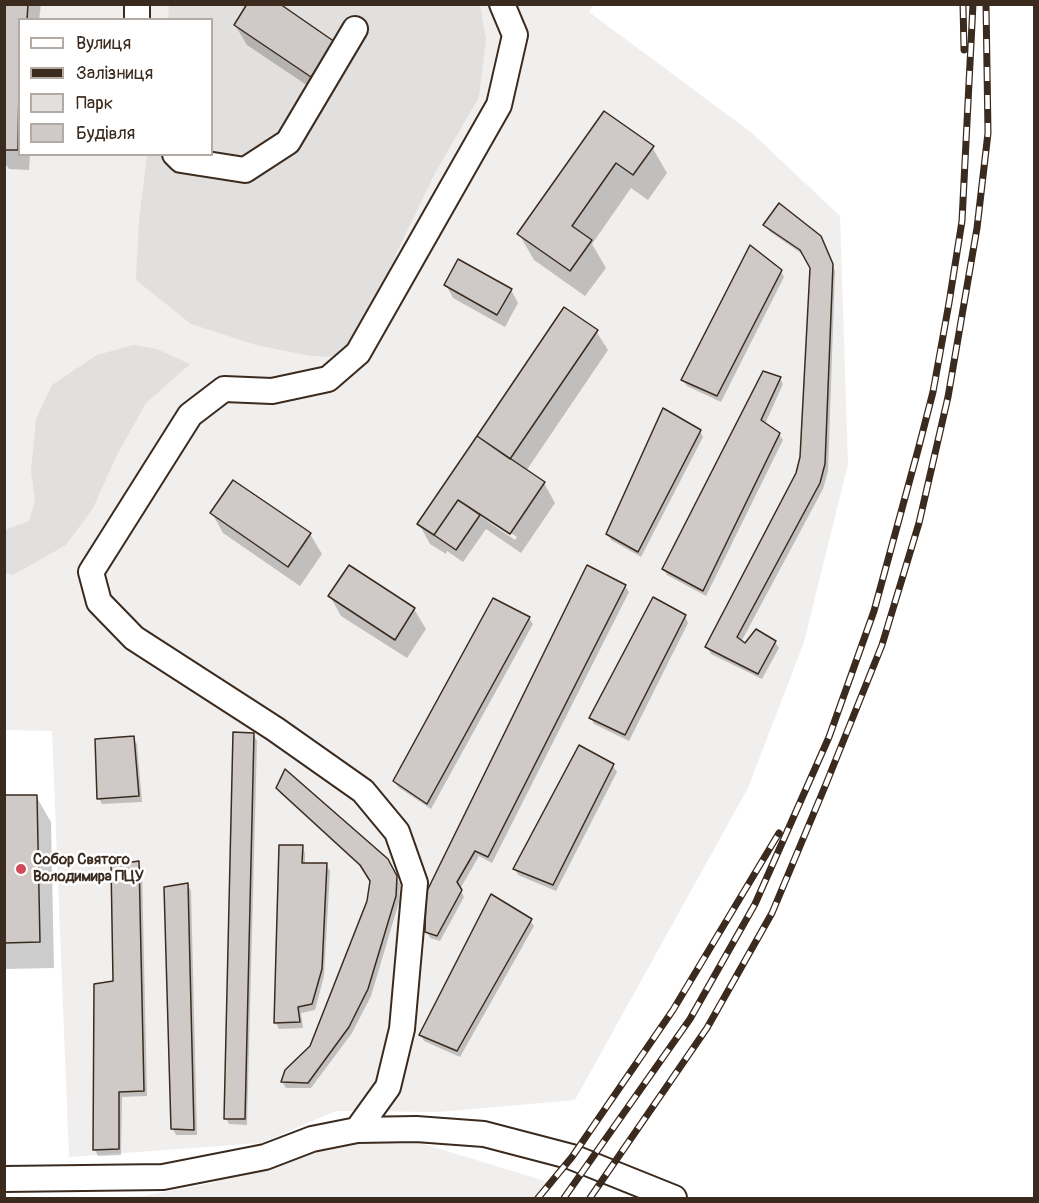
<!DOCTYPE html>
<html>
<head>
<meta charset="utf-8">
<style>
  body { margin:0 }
  #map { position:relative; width:1039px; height:1203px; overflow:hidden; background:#fff; font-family:Pangolin,sans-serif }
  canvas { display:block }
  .frame { position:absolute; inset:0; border:6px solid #3b2a1e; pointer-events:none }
  .legend { position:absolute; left:18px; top:18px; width:195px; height:138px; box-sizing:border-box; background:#fff; border:2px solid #b1aaa5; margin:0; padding:8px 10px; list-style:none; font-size:18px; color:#3b2a1e }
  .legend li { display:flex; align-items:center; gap:12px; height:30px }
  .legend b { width:30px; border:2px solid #b1aaa5 }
</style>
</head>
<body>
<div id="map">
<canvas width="1039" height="1203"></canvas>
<div class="frame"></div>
<ul class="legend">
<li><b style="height:8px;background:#fff"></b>Вулиця</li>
<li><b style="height:8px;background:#3b2a1e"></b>Залізниця</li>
<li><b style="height:16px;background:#e2e0de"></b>Парк</li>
<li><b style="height:16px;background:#cfcac7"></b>Будівля</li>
</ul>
</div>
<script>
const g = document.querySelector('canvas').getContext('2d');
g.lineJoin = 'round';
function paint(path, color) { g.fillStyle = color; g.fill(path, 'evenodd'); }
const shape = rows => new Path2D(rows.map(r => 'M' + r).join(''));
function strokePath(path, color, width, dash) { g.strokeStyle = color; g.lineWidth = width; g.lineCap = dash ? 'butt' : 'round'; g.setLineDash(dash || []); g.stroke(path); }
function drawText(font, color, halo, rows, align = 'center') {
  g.font = font + ' Pangolin,sans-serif'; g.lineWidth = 5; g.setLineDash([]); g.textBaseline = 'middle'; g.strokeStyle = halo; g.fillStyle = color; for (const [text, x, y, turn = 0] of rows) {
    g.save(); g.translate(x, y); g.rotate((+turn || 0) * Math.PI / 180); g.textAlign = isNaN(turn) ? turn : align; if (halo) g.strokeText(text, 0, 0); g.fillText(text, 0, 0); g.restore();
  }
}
paint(shape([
  [5,5,594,5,589,12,752,133,840,216,848,464,804,642,748,788,575,1100,439,1112,336,1111,261,1143,69,1157,52,731,5,730],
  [20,20,212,20,212,154,20,154],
  [335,1142,417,1142,555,1184,543,1198,106,1198,143,1196,211,1183]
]), '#f1efee');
paint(shape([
  [169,5,480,5,486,39,479,97,435,173,396,254,389,289,373,331,339,357,311,356,256,345,191,324,136,280,139,220,147,155,212,154,212,20,168,19],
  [133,345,157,349,190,364,146,403,116,457,93,508,66,545,13,575,5,573,5,530,29,521,35,501,31,471,36,419,52,385,97,355]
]), '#e2e0de');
paint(shape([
  [7,4,41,4,39,20,20,20,20,154,30,154,29,170,9,169,4,162,4,42],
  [235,25,334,43,323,96,247,45],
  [604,113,652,147,667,173,648,200,631,188,592,244,606,268,585,296,534,260,519,234],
  [765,225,823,244,835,271,828,471,823,489,741,642,745,645,775,642,779,648,762,679,711,654,707,647,797,474,801,457,811,268,805,256,769,231],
  [781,271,784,277,721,402,687,386,683,380],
  [446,285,511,290,518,303,505,327,453,298],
  [596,331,608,350,526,471,544,483,555,503,521,553,486,529,463,562,447,551,446,554,430,544,419,524],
  [458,498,517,537,515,540,458,501],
  [780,378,783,384,765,424,779,434,783,440,706,596,667,575,664,569],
  [700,431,703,437,641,557,611,540,608,533],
  [212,513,310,534,322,554,300,586,223,533],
  [625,586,629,592,492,863,479,856,460,889,464,897,440,941,430,938,427,931],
  [330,596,414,609,426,629,407,658,341,616],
  [685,616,688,623,629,741,594,724,591,718],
  [529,618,533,624,431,809,398,787,394,781],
  [253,734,257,741,247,1125,229,1124,226,1118],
  [133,738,137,744,142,802,102,804,99,798],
  [613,766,617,772,556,891,518,875,515,869],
  [277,788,387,860,400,884,399,902,371,996,352,1033,311,1088,286,1088,282,1082,286,1071,311,1047,369,901,371,881,365,871,281,794],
  [36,796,51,822,54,968,4,969,4,797],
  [302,846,305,853,305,864,326,865,330,871,324,976,315,1010,301,1013,303,1028,279,1029,276,1023],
  [138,863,142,869,147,1096,122,1097,121,1155,98,1156,95,1150,96,985,115,982],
  [188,885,191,891,197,1135,176,1135,173,1129],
  [530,920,534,926,460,1057,424,1041,421,1035]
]), '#0003');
const building = shape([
  [5,4,28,4,27,20,20,20,18,150,4,150,5,4],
  [247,4,280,4,335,42,311,77,234,25,247,4],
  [604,111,654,146,633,175,616,163,572,226,592,240,570,271,517,234,604,111],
  [779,203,821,236,833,264,825,464,820,483,737,637,745,643,756,629,776,641,758,674,705,647,796,473,800,457,810,268,800,250,763,225,779,203],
  [750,245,782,270,717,396,681,380,750,245],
  [458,259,512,289,497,315,444,285,458,259],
  [564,307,598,330,510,459,477,436,564,307],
  [763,371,781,377,761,420,780,433,703,591,662,569,763,371],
  [663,408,701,430,638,552,606,534,663,408],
  [477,436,545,482,510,534,458,500,434,535,417,524,477,436],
  [233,480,311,533,288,567,210,513,233,480],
  [458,500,480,515,456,550,434,535,458,500],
  [349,565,415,608,395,640,328,596,349,565],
  [587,565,626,585,488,857,475,851,457,882,462,890,437,936,425,932,426,893,587,565],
  [653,597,686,615,625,735,589,718,653,597],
  [493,598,530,617,427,804,393,781,493,598],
  [233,732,254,733,245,1119,224,1119,233,732],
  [134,736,139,796,97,799,95,739,134,736],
  [579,745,614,764,553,885,513,869,579,745],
  [285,769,388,859,397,876,396,896,368,989,349,1027,308,1083,281,1082,285,1070,310,1046,367,901,370,881,360,865,276,788,285,769],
  [4,795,37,795,40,942,4,943,4,795],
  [279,845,303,845,302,863,327,863,322,969,312,1004,298,1007,300,1022,274,1023,279,845],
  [139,861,144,1091,119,1092,119,1149,93,1150,94,984,113,981,111,865,139,861],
  [188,883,194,1130,171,1129,164,887,188,883],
  [491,894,532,919,457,1051,419,1035,491,894]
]);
paint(building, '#cfcac7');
strokePath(building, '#3b2a1e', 1.5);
const minor = shape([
  [137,4,137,20],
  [175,154,181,160,245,170,288,142,355,29],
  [357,1130,388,1087,402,1029,415,883,397,832,363,791,275,729,134,638,99,602,91,572,190,415,224,389,272,391,328,379,358,353,499,105,515,35,502,4],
  [4,1179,163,1177,265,1157,312,1139,357,1130,416,1129,484,1134,572,1157,674,1198]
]);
strokePath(minor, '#3b2a1e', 28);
strokePath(minor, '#fff', 24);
const rail = shape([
  [963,4,964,50],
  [538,1198,572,1157,673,1010,779,833],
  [564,1198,690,1019,755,904,829,737,874,611,918,450,933,392,949,303,962,221,973,4],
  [590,1198,707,1028,772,913,826,784,882,645,919,523,948,397,977,228,988,133,986,4]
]);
strokePath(rail, '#3b2a1e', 7);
strokePath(rail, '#fff', 4.5, [14]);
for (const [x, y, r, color] of [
  [21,869,6,"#d1495b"]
]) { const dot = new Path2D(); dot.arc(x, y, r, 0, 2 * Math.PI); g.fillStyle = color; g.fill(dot); strokePath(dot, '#fff', 2); }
drawText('bold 15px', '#3b2a1e', '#fff', [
  ["Собор Святого",33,860],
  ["Володимира ПЦУ",33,877]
], 'left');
</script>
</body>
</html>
